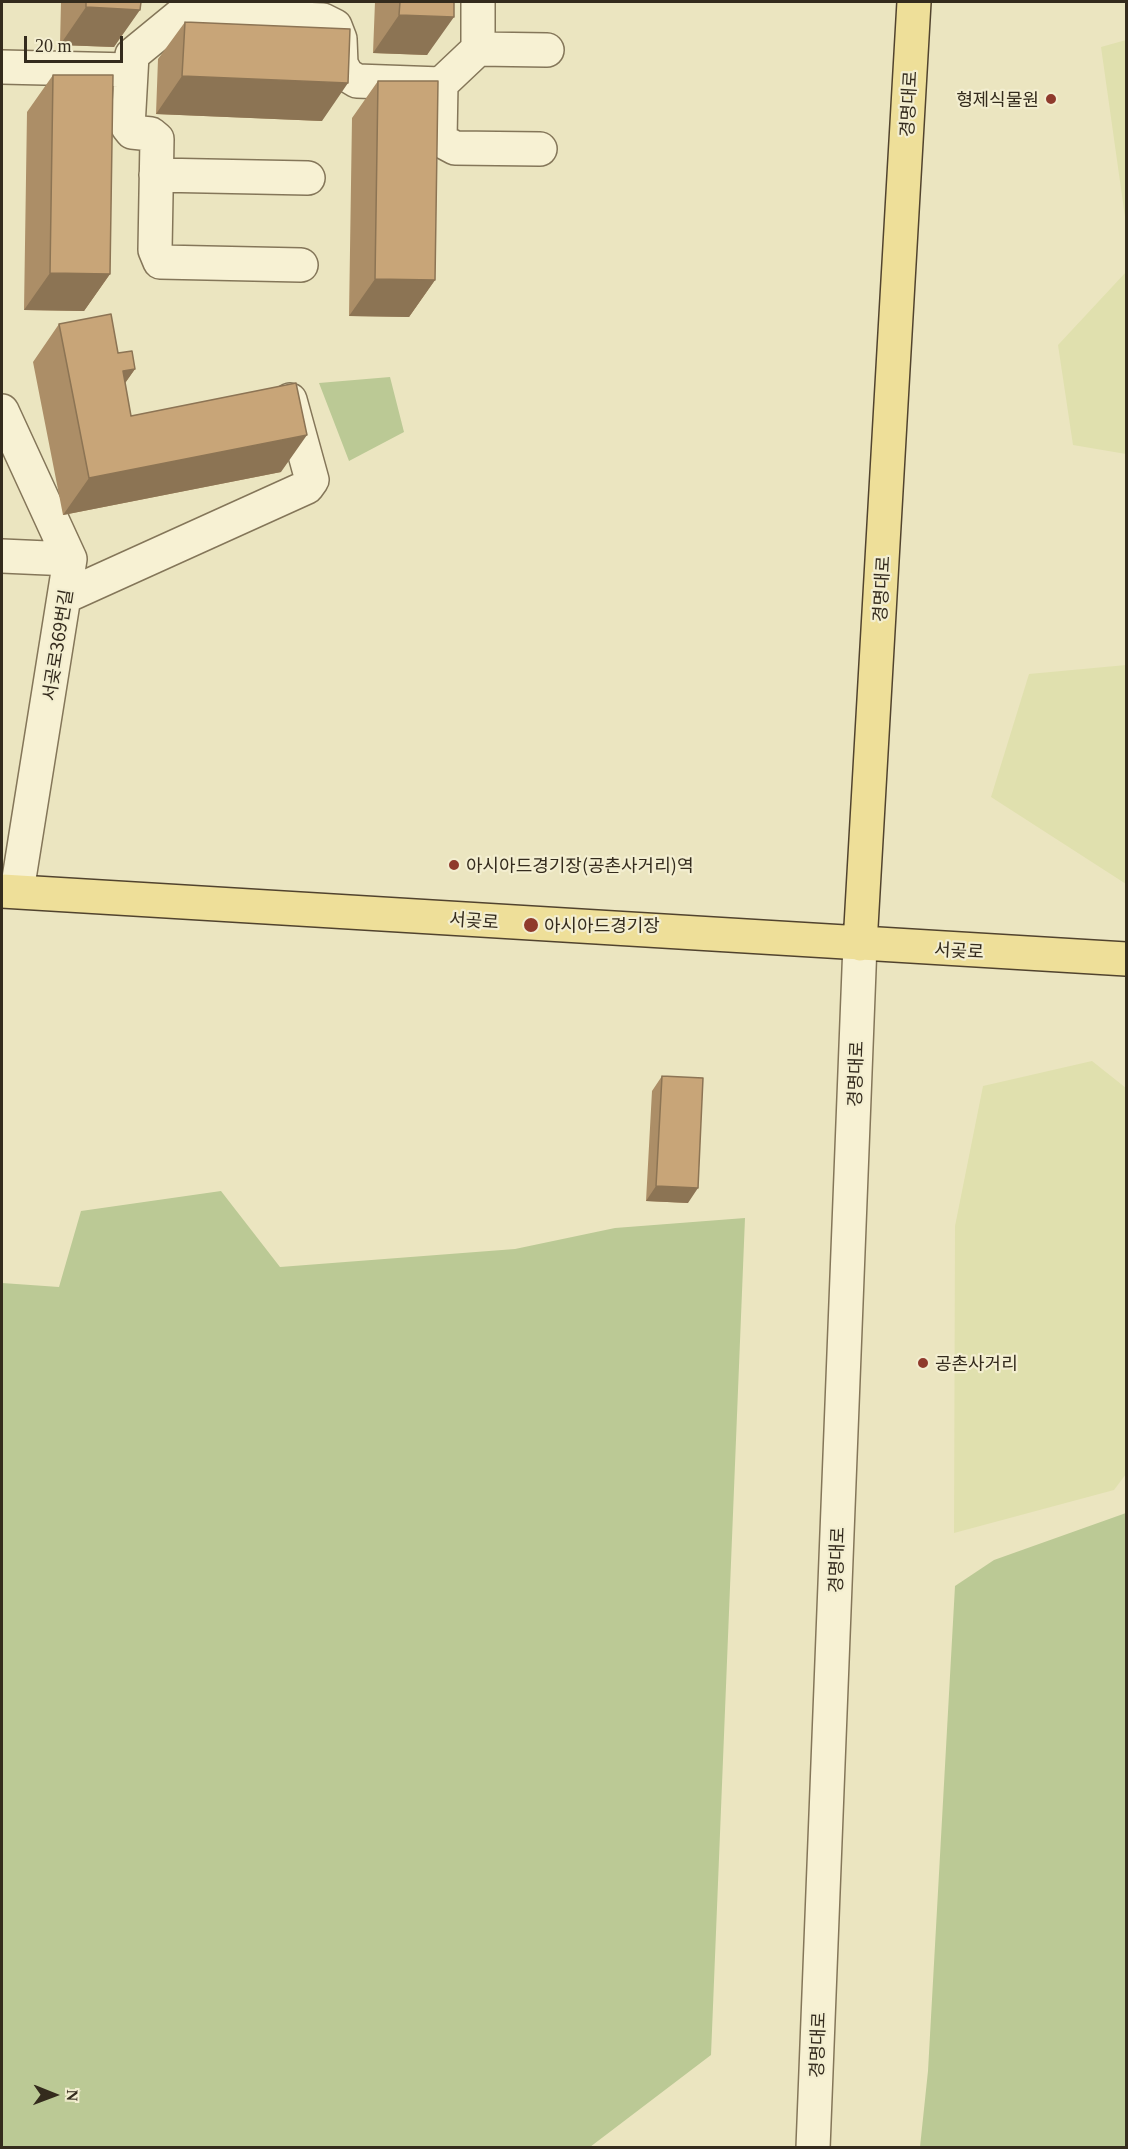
<!DOCTYPE html>
<html>
<head>
<meta charset="utf-8">
<style>
  body { margin:0 }
  #map { position:relative; width:1128px; height:2149px; overflow:hidden; background:#ebe5c0; font-family:Georgia,serif }
  canvas { display:block }
  .frame { position:absolute; inset:0; border:3px solid #342b1d; pointer-events:none }
  .north { position:absolute; left:24px; top:2065px; width:60px; height:60px; -webkit-text-stroke:4px #f3eed0; paint-order:stroke; rotate:91deg; font-size:16px; font-weight:700; line-height:24px; text-align:center; color:#342b1d }
  .north::after { content:''; display:block; margin:auto; width:21px; height:27px; background:#342b1d; clip-path:polygon(50% 0,100% 100%,50% 72%,0 100%) }
  .scale { position:absolute; left:24px; top:36px; width:99px; height:27px; box-sizing:border-box; border:3px solid #342b1d; border-top:0; padding-left:8px; font-size:18px; line-height:21px; white-space:nowrap; color:#342b1d; -webkit-text-stroke:4px #f3eed0; paint-order:stroke }
</style>
</head>
<body>
<div id="map">
<canvas width="1128" height="2149"></canvas>
<div class="frame"></div>
<div class="north">N</div>
<div class="scale">20 m</div>
</div>
<script>
const g = document.querySelector('canvas').getContext('2d');
g.lineJoin = 'round';
function paint(path, color) { g.fillStyle = color; g.fill(path, 'evenodd'); }
const shape = rows => new Path2D(rows.map(r => 'M' + r).join(''));
function strokePath(path, color, width, dash) { g.strokeStyle = color; g.lineWidth = width; g.lineCap = dash ? 'butt' : 'round'; g.setLineDash(dash || []); g.stroke(path); }
function drawText(font, color, halo, rows, align = 'center') {
  g.font = font + ' Georgia,"Noto Sans KR",serif'; g.lineWidth = 4.5; g.setLineDash([]); g.textBaseline = 'middle'; g.strokeStyle = halo; g.fillStyle = color; for (const [text, x, y, turn = 0] of rows) {
    g.save(); g.translate(x, y); g.rotate((+turn || 0) * Math.PI / 180); g.textAlign = isNaN(turn) ? turn : align; if (halo) g.strokeText(text, 0, 0); g.fillText(text, 0, 0); g.restore();
  }
}
paint(shape([
  [1126,40,1126,224,1101,47],
  [1126,272,1126,454,1073,445,1058,345],
  [1126,665,1126,884,991,797,1029,674],
  [1092,1061,1126,1088,1126,1474,1114,1490,954,1533,955,1226,983,1086]
]), '#e0e0ae');
paint(shape([
  [390,377,404,432,349,461,319,383],
  [221,1191,280,1267,515,1249,615,1228,745,1218,711,2055,590,2147,2,2147,2,1283,59,1287,81,1211],
  [1126,1513,1126,2147,920,2147,928,2071,955,1586,994,1560]
]), '#bbc995');
const minor = shape([
  [478,49,547,50],
  [2,67,130,70],
  [441,84,440,140,455,148,540,149],
  [156,175,308,178],
  [301,265,160,262,155,250,157,139,151,134,132,132,128,127,132,55,182,14,323,20,335,26,340,39,341,64,347,75,357,81,441,84,478,49,478,2],
  [2,411,70,559,17,891],
  [2,556,70,559],
  [64,597,307,487,312,480,290,400],
  [813,2148,860,944]
]);
const major = shape([
  [2,891,1126,959],
  [860,944,914,2]
]);
strokePath(minor, '#847659', 36);
strokePath(major, '#51432e', 36);
strokePath(minor, '#f7f1d3', 33);
strokePath(major, '#eedf99', 33);
paint(shape([
  [61,2,141,2,114,47,60,45],
  [375,2,454,2,427,55,373,53],
  [185,22,322,121,156,114,158,59],
  [53,75,110,274,84,311,24,310,27,112],
  [378,81,435,280,409,317,349,316,352,118],
  [59,324,118,353,135,369,125,383,131,416,281,472,63,515,33,362],
  [662,1076,688,1203,646,1201,652,1091]
]), '#ac8e67');
paint(shape([
  [86,7,140,10,114,47,60,45],
  [399,15,454,17,427,55,373,53],
  [182,76,348,83,322,121,156,114],
  [50,273,110,274,84,311,24,310],
  [375,279,435,280,409,317,349,316],
  [135,369,109,406,123,371],
  [307,435,281,472,63,515,89,478],
  [656,1186,698,1188,688,1203,646,1201]
]), '#8c7454');
const building = shape([
  [86,2,141,2,140,10,86,7,86,2],
  [400,2,454,2,454,17,399,15,400,2],
  [185,22,350,29,348,83,182,76,185,22],
  [53,75,113,75,110,274,50,273,53,75],
  [378,81,438,81,435,280,375,279,378,81],
  [111,314,118,353,132,351,135,369,123,371,131,416,296,383,307,435,89,478,59,324,111,314],
  [662,1076,703,1078,698,1188,656,1186,662,1076]
]);
paint(building, '#c8a578');
strokePath(building, '#8c7454', 1.5);
for (const [x, y, r, color] of [
  [1051,99,6,"#8f3a2c"],
  [454,865,6,"#8f3a2c"],
  [531,925,8,"#8f3a2c"],
  [923,1363,6,"#8f3a2c"]
]) { const dot = new Path2D(); dot.arc(x, y, r, 0, 2 * Math.PI); g.fillStyle = color; g.fill(dot); strokePath(dot, '#f3eed0', 2); }
drawText('18px', '#342b1d', '#f3eed0', [
  ["형제식물원",1039,99,"right"],
  ["아시아드경기장(공촌사거리)역",466,865],
  ["아시아드경기장",544,925],
  ["공촌사거리",935,1363]
], 'left');
drawText('18px', '#342b1d', '#f3eed0', [
  ["경명대로",908,104,-87],
  ["경명대로",881,589,-87],
  ["서곶로369번길",57,645,-81],
  ["서곶로",474,920,4],
  ["서곶로",959,950,3],
  ["경명대로",855,1074,-88],
  ["경명대로",836,1560,-88],
  ["경명대로",817,2045,-88]
]);
</script>
</body>
</html>
